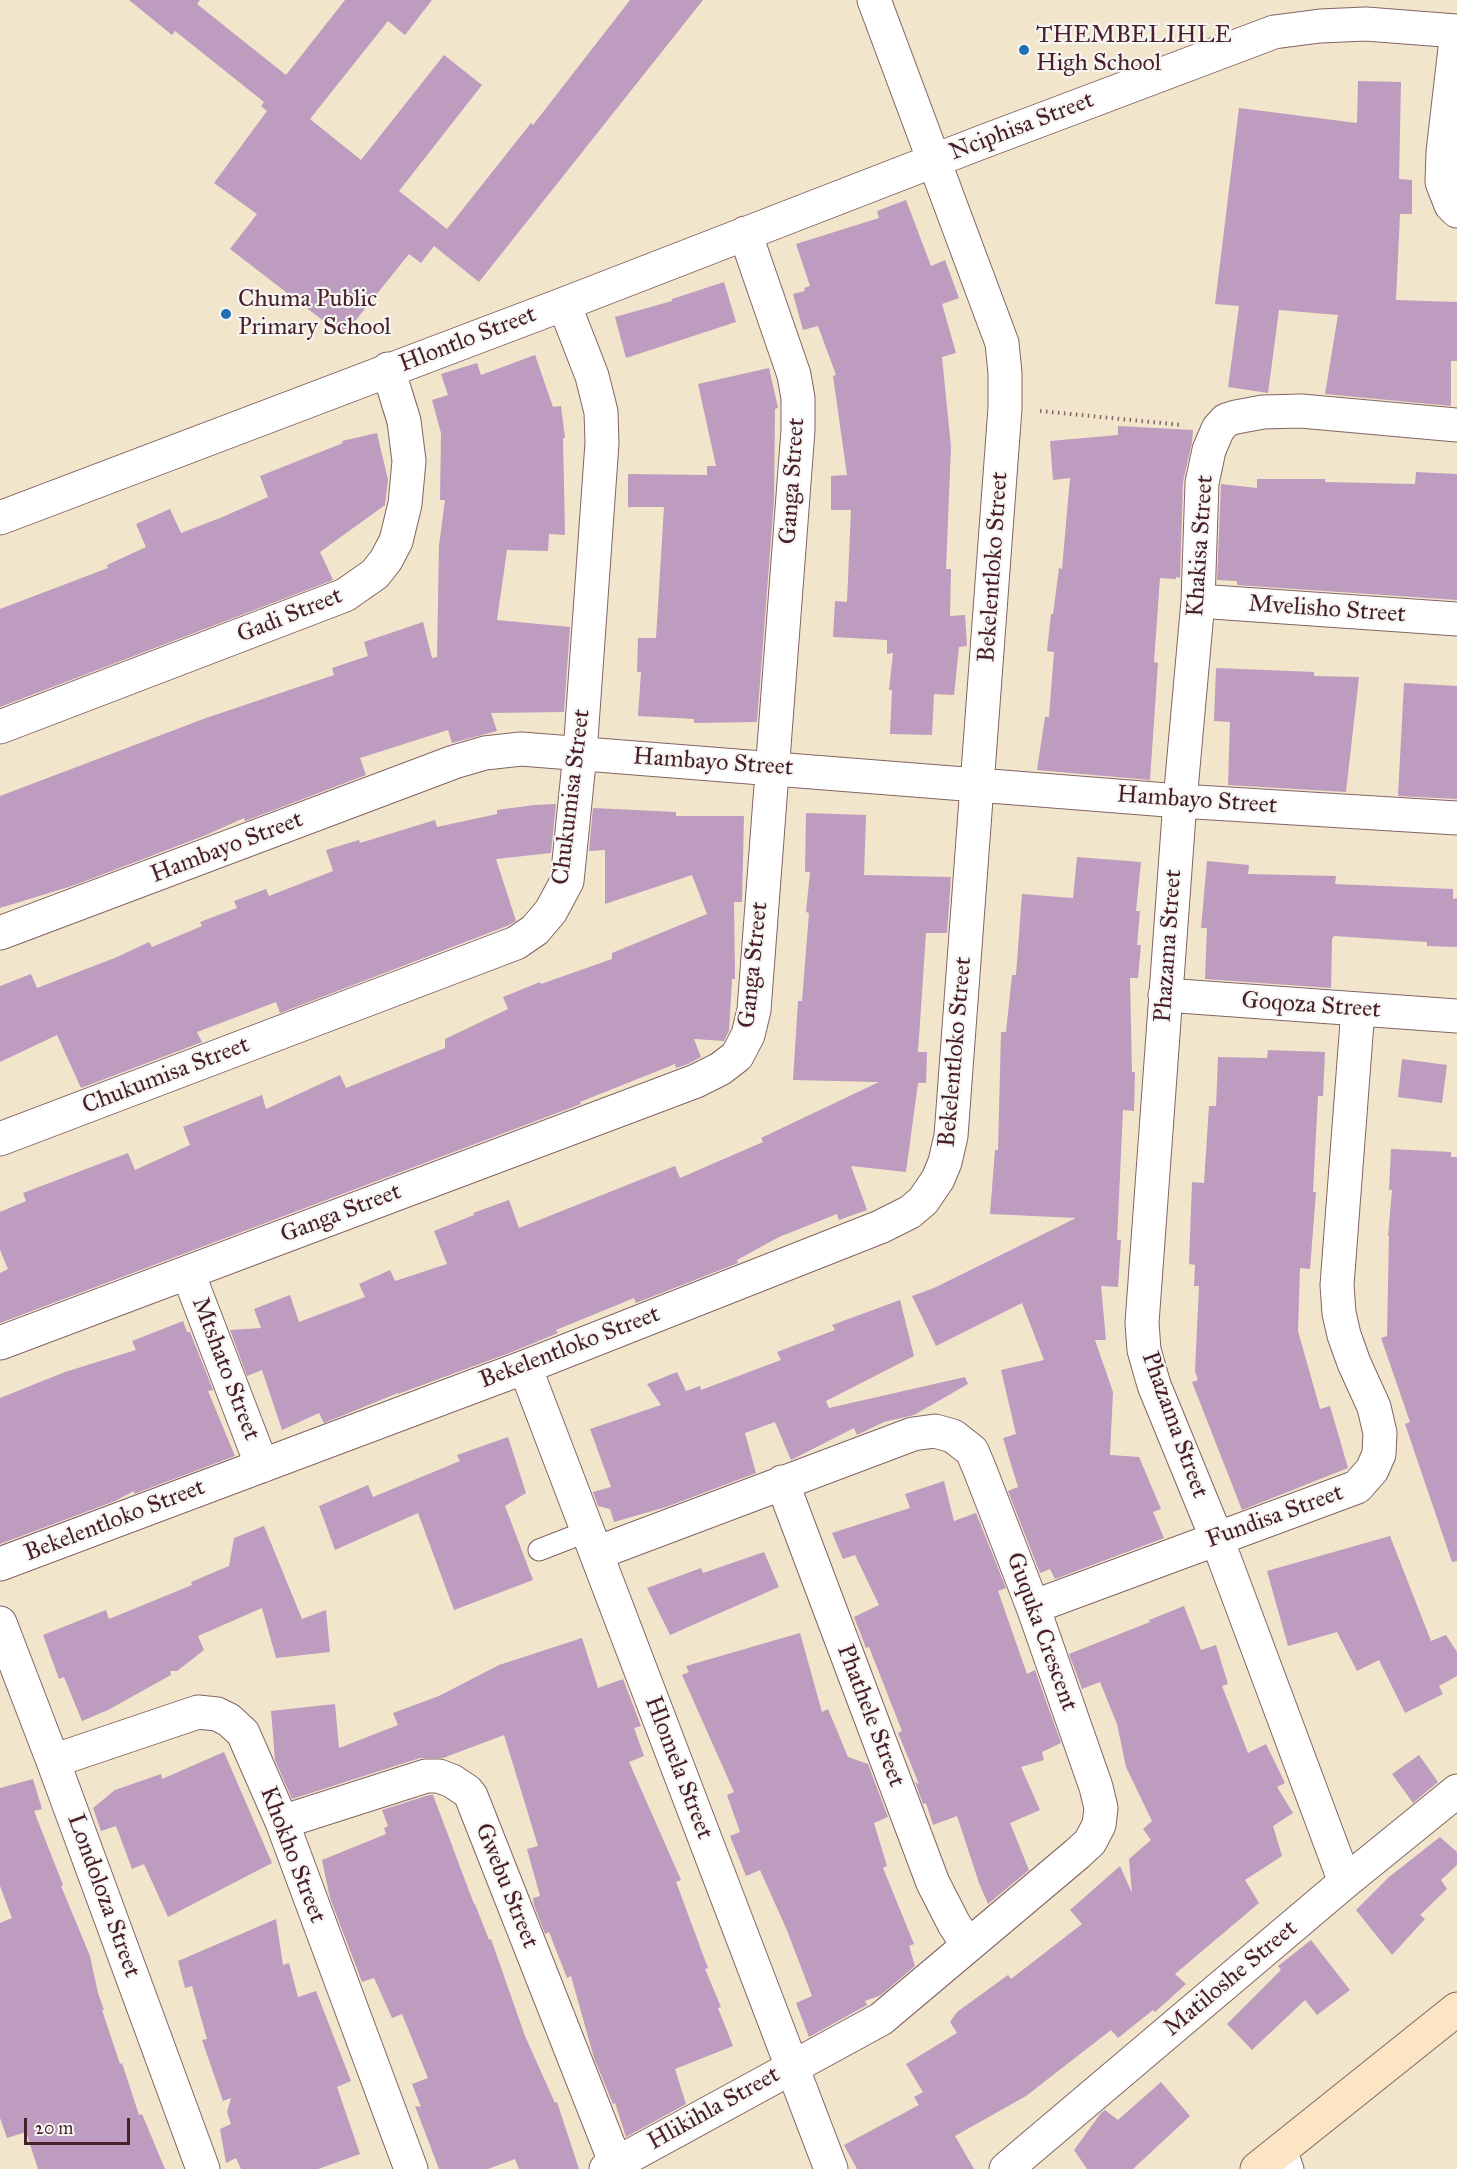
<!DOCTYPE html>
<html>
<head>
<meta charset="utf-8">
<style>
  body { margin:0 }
  #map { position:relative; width:1457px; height:2169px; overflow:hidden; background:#f1e5cc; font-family:"IM FELL Great Primer",serif }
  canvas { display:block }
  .scale { position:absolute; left:24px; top:2118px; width:106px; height:27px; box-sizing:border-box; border:3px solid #4a1f2b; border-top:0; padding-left:8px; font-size:18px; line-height:21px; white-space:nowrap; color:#4a1f2b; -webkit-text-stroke:4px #f6f6f2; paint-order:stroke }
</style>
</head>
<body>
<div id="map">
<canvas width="1457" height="2169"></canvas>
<div class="scale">20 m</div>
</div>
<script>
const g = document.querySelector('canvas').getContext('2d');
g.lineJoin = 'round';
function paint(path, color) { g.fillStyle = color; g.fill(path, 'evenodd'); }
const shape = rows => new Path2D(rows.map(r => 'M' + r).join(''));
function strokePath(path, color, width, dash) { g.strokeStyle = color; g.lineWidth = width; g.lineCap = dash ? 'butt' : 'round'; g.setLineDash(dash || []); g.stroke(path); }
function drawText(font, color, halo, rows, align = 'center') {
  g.font = font + ' "IM FELL Great Primer",serif'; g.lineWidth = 4.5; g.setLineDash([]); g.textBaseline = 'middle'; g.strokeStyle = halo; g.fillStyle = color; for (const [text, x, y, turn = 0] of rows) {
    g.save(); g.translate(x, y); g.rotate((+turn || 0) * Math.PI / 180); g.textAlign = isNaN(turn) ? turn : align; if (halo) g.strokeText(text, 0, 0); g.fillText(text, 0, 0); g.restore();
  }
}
paint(shape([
  [129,0,200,0,197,4,286,75,345,0,432,0,405,35,388,21,310,119,361,160,444,55,482,85,399,191,447,229,531,123,533,125,630,0,703,0,479,282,434,246,421,263,409,254,343,336,230,249,257,214,214,183,267,111,261,106,264,102,175,31,172,35],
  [1358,81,1401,82,1399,179,1412,180,1412,214,1400,214,1396,300,1457,302,1457,361,1451,361,1451,406,1325,394,1338,315,1279,310,1268,393,1228,387,1239,306,1215,304,1239,108,1357,123],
  [906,200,931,266,945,260,959,298,942,304,956,353,942,357,951,447,946,569,951,569,950,616,965,615,967,646,959,647,954,695,934,694,932,735,890,734,892,690,889,690,893,653,887,654,887,640,833,637,835,601,847,602,851,510,831,510,831,476,847,475,833,376,836,375,818,326,803,330,793,294,805,291,804,288,810,286,796,244,879,218,877,211],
  [724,282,736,322,626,358,615,317,672,301,672,299],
  [535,355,553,407,561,406,565,438,563,438,565,535,549,534,548,551,507,550,497,620,570,627,564,712,491,713,497,731,452,743,448,730,360,758,366,775,245,821,244,818,206,835,75,885,0,908,0,796,206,718,334,675,332,668,368,656,364,642,423,622,432,658,437,657,439,545,445,500,440,500,441,433,432,400,448,395,441,374,477,363,481,375],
  [769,368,778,408,775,409,774,500,757,722,694,723,694,719,638,716,641,672,637,672,638,638,656,638,664,507,628,507,628,474,707,475,707,466,716,466,698,384],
  [1118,426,1193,430,1192,442,1183,482,1180,578,1176,577,1176,579,1160,578,1154,662,1158,663,1150,780,1037,770,1045,717,1049,717,1054,652,1047,651,1051,614,1053,614,1059,568,1062,569,1070,478,1053,480,1050,441,1118,435],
  [377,433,388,480,385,505,320,552,333,580,0,707,0,609,108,568,107,565,146,547,136,524,170,509,181,533,220,518,268,497,260,476,343,443,342,441],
  [1416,472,1457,474,1457,600,1237,585,1237,581,1217,580,1221,484,1257,488,1257,479,1325,479,1325,482,1415,484],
  [1216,668,1314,672,1314,676,1359,677,1346,792,1228,785,1230,722,1214,721],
  [1404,683,1457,686,1457,799,1398,796],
  [556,804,551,853,496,859,516,921,507,926,280,1013,276,1002,197,1032,202,1042,81,1088,57,1035,0,1062,0,986,31,974,37,988,117,957,149,942,152,947,202,926,200,922,237,908,234,901,266,889,269,896,333,871,326,850,359,840,360,843,435,820,437,827,497,814,497,810,534,805],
  [593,808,676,812,676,816,744,816,742,902,734,902,735,979,732,979,729,1031,724,1041,694,1039,701,1057,688,1064,676,1068,675,1064,580,1102,581,1104,0,1323,0,1273,8,1269,0,1250,0,1212,26,1201,23,1193,128,1153,135,1170,190,1145,183,1127,262,1095,266,1109,340,1075,346,1088,445,1048,445,1039,508,1009,503,997,540,982,541,984,612,959,612,953,707,914,692,875,605,904,605,850,589,851],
  [806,813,866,815,864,875,951,877,947,933,926,933,918,1052,927,1052,926,1083,918,1083,906,1172,851,1166,867,1210,839,1220,837,1214,779,1237,737,1260,738,1263,636,1303,634,1298,556,1330,558,1333,512,1352,398,1394,398,1393,324,1423,319,1413,282,1430,262,1370,247,1376,230,1330,261,1328,254,1309,290,1295,299,1322,365,1297,359,1284,390,1270,395,1281,447,1264,434,1231,474,1215,473,1213,509,1200,519,1228,675,1166,680,1178,763,1142,761,1138,879,1082,793,1080,798,1001,802,1001,809,913,806,912,810,872,805,872],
  [1077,857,1141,862,1136,911,1140,911,1137,945,1141,945,1138,978,1130,978,1132,1072,1135,1072,1134,1111,1123,1110,1117,1240,1121,1240,1118,1287,1101,1286,1106,1340,1095,1340,1113,1392,1110,1455,1139,1457,1161,1509,1153,1512,1164,1538,1055,1579,1050,1569,1040,1573,1008,1491,1018,1487,1003,1438,1016,1434,1001,1370,1044,1360,1022,1303,936,1346,912,1296,934,1288,1076,1218,990,1214,995,1150,998,1150,1001,1032,1006,1032,1012,975,1016,975,1022,894,1073,898],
  [1207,861,1249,865,1248,874,1336,876,1335,884,1453,889,1453,899,1457,898,1457,947,1427,946,1427,942,1334,936,1332,939,1331,988,1205,979,1207,928,1201,928],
  [1268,1050,1325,1052,1323,1096,1318,1096,1313,1192,1316,1192,1310,1269,1300,1268,1298,1331,1320,1409,1330,1406,1348,1468,1242,1510,1192,1382,1198,1380,1195,1371,1199,1286,1194,1286,1195,1265,1189,1264,1192,1182,1204,1183,1209,1106,1216,1106,1218,1057,1267,1058],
  [1402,1059,1447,1065,1442,1103,1398,1097],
  [1391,1149,1451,1152,1451,1157,1457,1157,1457,1561,1452,1562,1405,1424,1410,1422,1381,1338,1387,1336,1389,1236,1388,1236,1392,1190,1389,1190],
  [900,1300,914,1356,826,1401,829,1408,965,1377,968,1384,914,1415,884,1422,857,1435,854,1428,791,1460,775,1422,745,1433,756,1473,666,1507,614,1522,610,1509,598,1506,593,1492,611,1487,590,1429,661,1405,647,1384,677,1372,686,1391,700,1386,701,1390,781,1360,777,1352,835,1330,832,1325],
  [183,1321,187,1332,190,1332,213,1390,208,1391,235,1456,134,1494,134,1491,115,1501,0,1544,0,1398,65,1372,136,1350,132,1341],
  [508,1437,526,1493,505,1506,533,1580,454,1610,418,1513,335,1550,319,1506,368,1485,373,1497,460,1461,457,1455],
  [944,1481,954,1521,976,1513,1006,1588,998,1591,1027,1674,1035,1670,1061,1743,1042,1752,1044,1760,1021,1767,1040,1810,1010,1823,1029,1870,988,1904,979,1883,957,1816,933,1825,926,1803,923,1804,915,1782,919,1784,898,1733,902,1731,869,1647,866,1648,854,1617,879,1605,855,1555,843,1559,832,1533,910,1508,905,1494],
  [264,1526,302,1619,326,1610,330,1652,276,1658,262,1608,198,1636,204,1650,177,1671,170,1671,171,1675,108,1710,82,1721,64,1677,59,1679,43,1635,106,1610,109,1619,192,1585,191,1582,229,1566,234,1538],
  [1390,1536,1431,1641,1446,1635,1457,1652,1457,1676,1439,1686,1443,1694,1405,1713,1379,1660,1357,1671,1337,1632,1288,1646,1267,1571],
  [764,1552,779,1587,670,1635,647,1588,701,1568,703,1573],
  [1184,1606,1201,1650,1216,1645,1228,1684,1222,1686,1248,1753,1266,1744,1285,1783,1277,1787,1293,1813,1273,1826,1282,1856,1245,1880,1259,1903,1175,1974,1186,1984,1155,2012,1153,2010,1118,2038,1111,2030,1026,2096,955,2136,974,2169,857,2169,844,2145,919,2105,914,2097,923,2092,906,2064,957,2033,950,2022,957,2012,1008,1975,1011,1979,1082,1924,1070,1910,1120,1866,1132,1893,1129,1859,1151,1840,1143,1829,1152,1821,1126,1767,1117,1724,1100,1682,1082,1689,1069,1654,1150,1622,1149,1620],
  [800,1633,822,1712,828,1709,848,1757,868,1764,888,1817,874,1823,887,1866,883,1868,914,1944,909,1946,915,1966,881,1995,865,2001,867,2005,809,2037,796,2003,812,1996,786,1928,760,1870,746,1876,730,1836,740,1832,727,1795,734,1792,682,1675,689,1672,686,1666],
  [582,1638,598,1688,623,1679,641,1726,634,1728,644,1756,629,1762,681,1880,676,1882,708,1968,705,1969,721,2007,718,2008,733,2046,675,2069,686,2104,626,2137,615,2103,613,2104,594,2058,571,1976,567,1978,549,1932,545,1934,534,1905,533,1898,540,1896,527,1849,538,1846,504,1735,443,1758,420,1758,292,1799,275,1760,271,1711,335,1704,339,1748,398,1725,393,1713,439,1696,499,1665],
  [224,1752,272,1863,168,1917,144,1864,132,1869,116,1826,101,1831,93,1808,115,1790,161,1774,162,1779],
  [1419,1755,1438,1782,1413,1803,1392,1774],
  [33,1779,42,1809,34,1811,63,1885,61,1886,90,1956,98,1993,104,2010,102,2010,120,2064,122,2063,139,2115,142,2114,165,2169,38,2169,26,2132,7,2138,0,2118,0,1923,12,1918,0,1886,0,1788],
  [429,1795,433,1795,474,1904,475,1904,489,1940,491,1939,525,2036,555,2103,557,2102,579,2169,519,2169,515,2159,488,2169,439,2169,415,2106,421,2107,412,2084,428,2078,402,2014,392,2018,374,1978,362,1982,330,1898,322,1860,386,1834,384,1828,388,1826,382,1810],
  [1440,1837,1457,1852,1457,1865,1441,1880,1447,1889,1420,1915,1425,1919,1392,1955,1356,1910,1389,1877],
  [276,1919,283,1965,289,1963,298,1997,316,1991,351,2081,337,2087,360,2154,318,2169,241,2169,236,2158,226,2163,220,2129,231,2124,227,2112,231,2098,223,2101,202,2040,207,2039,192,1986,185,1988,178,1961],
  [1311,1940,1350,1990,1317,2015,1305,2000,1252,2050,1227,2024,1281,1970,1278,1966],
  [1161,2082,1190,2116,1133,2169,1087,2169,1074,2150,1101,2113,1105,2110,1118,2120]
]), '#bd9cbf');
const service = shape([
  [539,1550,588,1531],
  [1285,2145,1293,2169]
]);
const minor = shape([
  [1457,31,1443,152,1442,182,1451,205,1457,211],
  [0,518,564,304,977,144,1274,32,1320,26,1366,24,1457,31],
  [1198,601,1457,619],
  [0,727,345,595,375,574,386,560,396,541,405,504,409,461,404,421,388,369],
  [0,933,454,762,485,753,521,749,1180,801,1457,818],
  [1165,995,1457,1016],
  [0,1139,516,943,535,930,551,911,567,881,580,753,602,443,601,412,592,376,564,304],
  [188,1273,262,1466],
  [0,1343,696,1081,720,1069,737,1056,748,1035,754,1010,798,430,798,398,794,375,745,233],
  [525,1367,831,2169],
  [782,1482,933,1883,954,1924,968,1945],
  [597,1553,913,1434,935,1431,953,1436,972,1451,980,1470,1033,1607,1096,1787,1101,1808,1099,1825,1090,1842,1077,1854,881,2019,606,2169],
  [0,1564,525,1367,880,1227,910,1212,923,1201,938,1179,945,1162,951,1136,1005,408,1005,373,1002,343,874,0],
  [1033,1607,1357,1487,1372,1470,1379,1454,1380,1433,1374,1407,1354,1363,1344,1335,1339,1313,1337,1285,1358,1009],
  [0,1623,53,1761,203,2169],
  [53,1761,198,1712,217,1714,229,1720,243,1733,282,1822,411,2169],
  [282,1822,426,1776,439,1776,452,1781,467,1791,471,1796,616,2164],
  [1345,1882,1217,1539,1154,1385,1144,1350,1142,1323,1180,801,1198,601,1202,483,1209,450,1218,429,1226,420,1236,417,1263,412,1301,411,1457,425],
  [1006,2169,1345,1882,1457,1791]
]);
const secondary = shape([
  [1257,2169,1457,2009]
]);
strokePath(service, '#846463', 23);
strokePath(minor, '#846463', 35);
strokePath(secondary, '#846463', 35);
strokePath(shape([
  [1040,411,1182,425]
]), '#846463', 4, [1.5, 4.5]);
strokePath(service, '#fff', 21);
strokePath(minor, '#fff', 33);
strokePath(secondary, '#fce5c4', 33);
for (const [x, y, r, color] of [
  [1024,50,6,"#1f6fb2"],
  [226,314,6,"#1f6fb2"]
]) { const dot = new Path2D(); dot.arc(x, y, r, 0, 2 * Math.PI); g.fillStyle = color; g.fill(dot); strokePath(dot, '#f6f6f2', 2); }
drawText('24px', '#4a1f2b', '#f6f6f2', [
  ["THEMBELIHLE",1036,36],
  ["High School",1036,64],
  ["Chuma Public",238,300],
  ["Primary School",238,328]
], 'left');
drawText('24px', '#4a1f2b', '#f6f6f2', [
  ["Nciphisa Street",1022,127,-21],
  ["Hlontlo Street",468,340,-21],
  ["Ganga Street",793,481,-86],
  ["Khakisa Street",1201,546,-86],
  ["Bekelentloko Street",994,567,-86],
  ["Mvelisho Street",1327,610,4],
  ["Gadi Street",290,616,-22],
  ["Hambayo Street",713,763,4],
  ["Chukumisa Street",572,797,-83],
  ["Hambayo Street",1197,801,4],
  ["Hambayo Street",227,848,-21],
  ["Phazama Street",1169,946,-86],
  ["Ganga Street",754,965,-84],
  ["Goqoza Street",1311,1006,4],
  ["Bekelentloko Street",956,1052,-85],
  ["Chukumisa Street",166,1076,-21],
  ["Ganga Street",341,1214,-21],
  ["Bekelentloko Street",570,1348,-21],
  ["Mtshato Street",225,1369,69],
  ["Phazama Street",1174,1425,70],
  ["Fundisa Street",1275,1517,-20],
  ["Bekelentloko Street",115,1521,-21],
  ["Guquka Crescent",1041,1632,70],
  ["Phathele Street",870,1716,69],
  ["Hlomela Street",678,1768,69],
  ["Khokho Street",292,1855,69],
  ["Gwebu Street",506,1886,68],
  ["Londoloza Street",103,1896,70],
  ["Matiloshe Street",1231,1979,-40],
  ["Hlikihla Street",714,2109,-29]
]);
</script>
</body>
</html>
